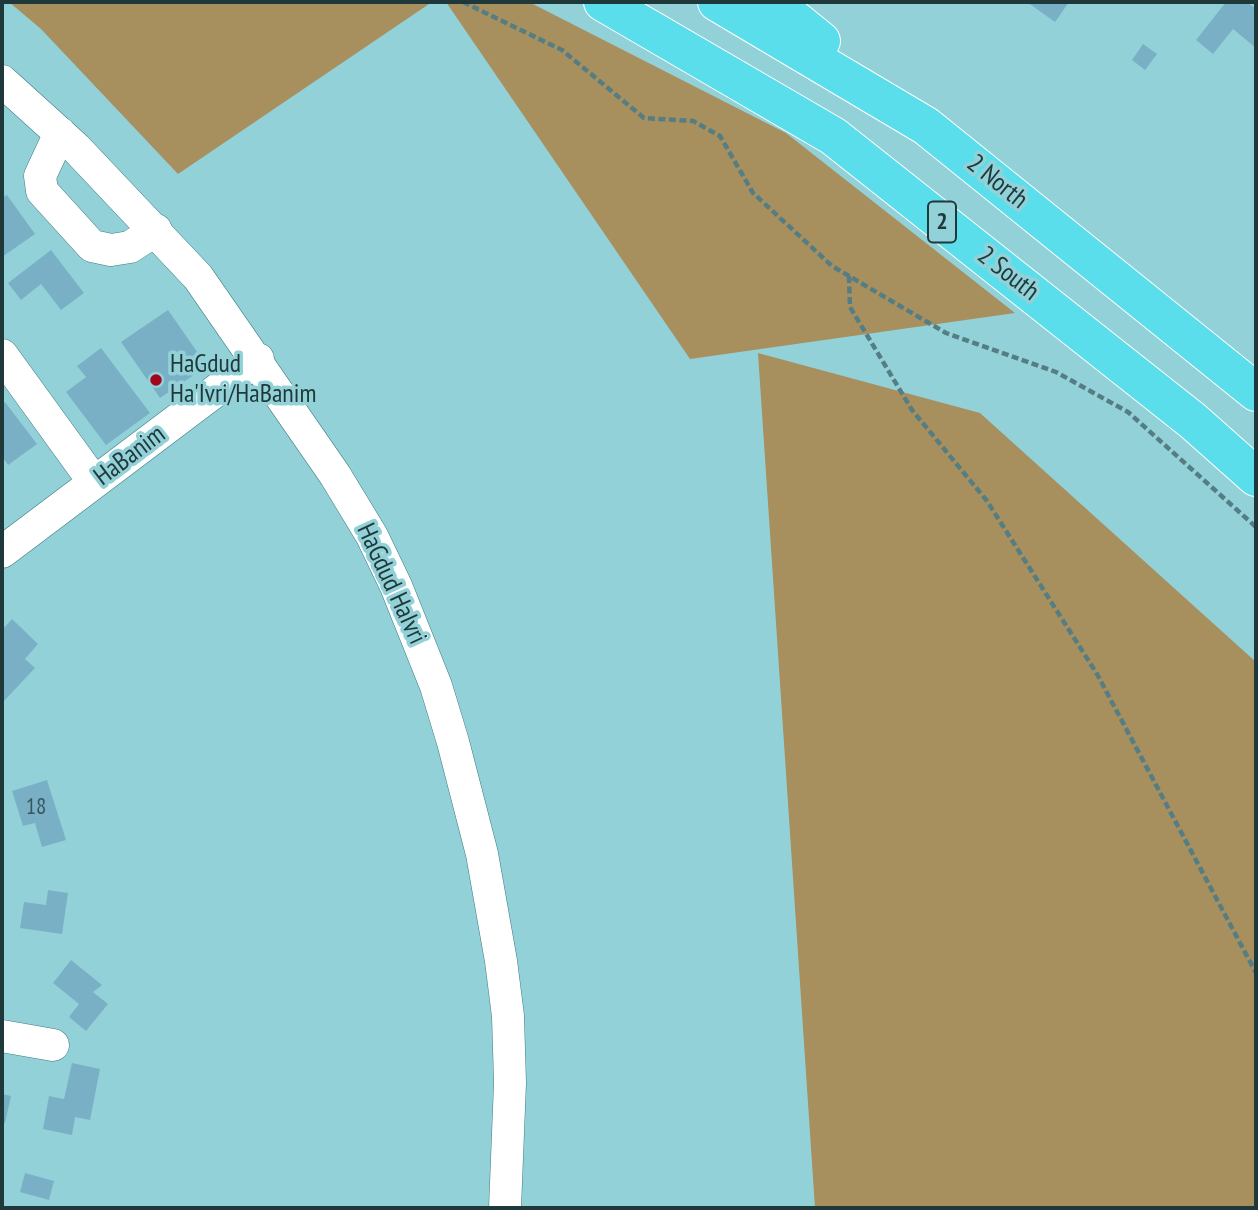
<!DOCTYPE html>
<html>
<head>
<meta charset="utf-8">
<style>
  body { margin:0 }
  #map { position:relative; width:1258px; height:1210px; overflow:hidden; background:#93d1d8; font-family:"PT Sans Narrow",sans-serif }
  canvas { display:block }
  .frame { position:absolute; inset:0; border:4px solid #1f393b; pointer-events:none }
</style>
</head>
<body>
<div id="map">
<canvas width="1258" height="1210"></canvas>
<div class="frame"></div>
</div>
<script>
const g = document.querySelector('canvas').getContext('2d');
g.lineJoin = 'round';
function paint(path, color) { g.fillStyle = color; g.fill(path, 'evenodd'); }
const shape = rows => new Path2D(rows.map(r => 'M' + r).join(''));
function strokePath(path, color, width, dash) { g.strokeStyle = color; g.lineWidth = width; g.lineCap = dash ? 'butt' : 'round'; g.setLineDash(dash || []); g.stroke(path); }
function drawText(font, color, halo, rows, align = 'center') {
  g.font = font + ' "PT Sans Narrow",sans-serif'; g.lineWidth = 7; g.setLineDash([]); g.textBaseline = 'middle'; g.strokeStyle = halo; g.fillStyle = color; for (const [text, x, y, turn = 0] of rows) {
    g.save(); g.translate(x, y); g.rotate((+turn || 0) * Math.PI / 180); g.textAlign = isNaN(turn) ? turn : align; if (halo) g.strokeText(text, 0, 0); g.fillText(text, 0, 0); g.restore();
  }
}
paint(shape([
  [9,2,432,2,178,174,41,29],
  [446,2,529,2,786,133,1015,313,690,359],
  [758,353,980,413,1256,662,1256,1208,815,1208]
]), '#a88f5e');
paint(shape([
  [1027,2,1069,2,1055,22],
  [1226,2,1247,2,1256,9,1256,48,1233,29,1213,54,1196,40],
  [1143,44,1157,54,1145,70,1132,60],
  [7,195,35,234,2,257,2,198],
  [51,250,84,293,61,310,41,284,21,300,8,283],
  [168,310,207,366,160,398,121,342],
  [101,348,150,413,106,445,66,392,86,377,77,366],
  [5,402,37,444,8,465,2,456,2,404],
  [12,619,38,644,25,659,35,668,3,702,2,630],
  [47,780,66,840,42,847,35,823,23,826,12,791],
  [48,890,68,893,62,934,20,928,24,902,46,905],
  [71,960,102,985,93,992,108,1004,86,1031,69,1017,79,1004,53,983],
  [72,1063,100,1069,90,1120,75,1117,72,1135,43,1129,49,1096,64,1099],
  [2,1094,11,1096,5,1123,2,1123],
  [25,1173,54,1181,49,1200,20,1192]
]), '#7ab0c5');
const minor = shape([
  [2,81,76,148,198,277,335,475,372,536,396,586,436,686,453,742,482,854,501,961,508,1016,510,1083,505,1208],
  [60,133,40,176,42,191,92,246,111,250,130,247,156,230],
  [2,355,94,482],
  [2,552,258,359],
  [2,1036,53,1045]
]);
const highway = shape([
  [603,2,833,136,1193,421,1256,477],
  [717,2,926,126,1256,392],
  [773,2,821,41]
]);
strokePath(minor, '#3e7b81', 33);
strokePath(highway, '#fff', 40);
strokePath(shape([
  [463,2,562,50,644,118,693,121,720,136,753,193,832,266,946,333,1056,372,1128,412,1256,527],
  [849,276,850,307,912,410,987,501,1097,674,1256,973]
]), '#547e83', 4.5, [7, 3.5]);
strokePath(minor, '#fff', 32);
strokePath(highway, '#5bdeeb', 38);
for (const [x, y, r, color] of [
  [156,380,7,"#a2051c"]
]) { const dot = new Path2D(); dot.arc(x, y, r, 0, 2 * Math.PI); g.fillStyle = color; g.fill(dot); strokePath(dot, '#93d1d8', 2.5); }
drawText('23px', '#36575e', null, [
  ["18",36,807]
]);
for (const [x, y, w] of [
  [942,222,28]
]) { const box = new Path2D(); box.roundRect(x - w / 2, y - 20.5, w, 41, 5); g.fillStyle = '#93d1d8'; g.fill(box); strokePath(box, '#1f393b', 2); }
drawText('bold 24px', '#1f393b', null, [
  ["2",942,222]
]);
drawText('26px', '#1f393b', '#93d1d8', [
  ["2 North",997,182,39],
  ["2 South",1008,274,38],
  ["HaBanim",130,456,-37],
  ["HaGdud HaIvri",391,584,65]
]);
drawText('26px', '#1f393b', '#93d1d8', [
  ["HaGdud",170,365],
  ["Ha'Ivri/HaBanim",170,395]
], 'left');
</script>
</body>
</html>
